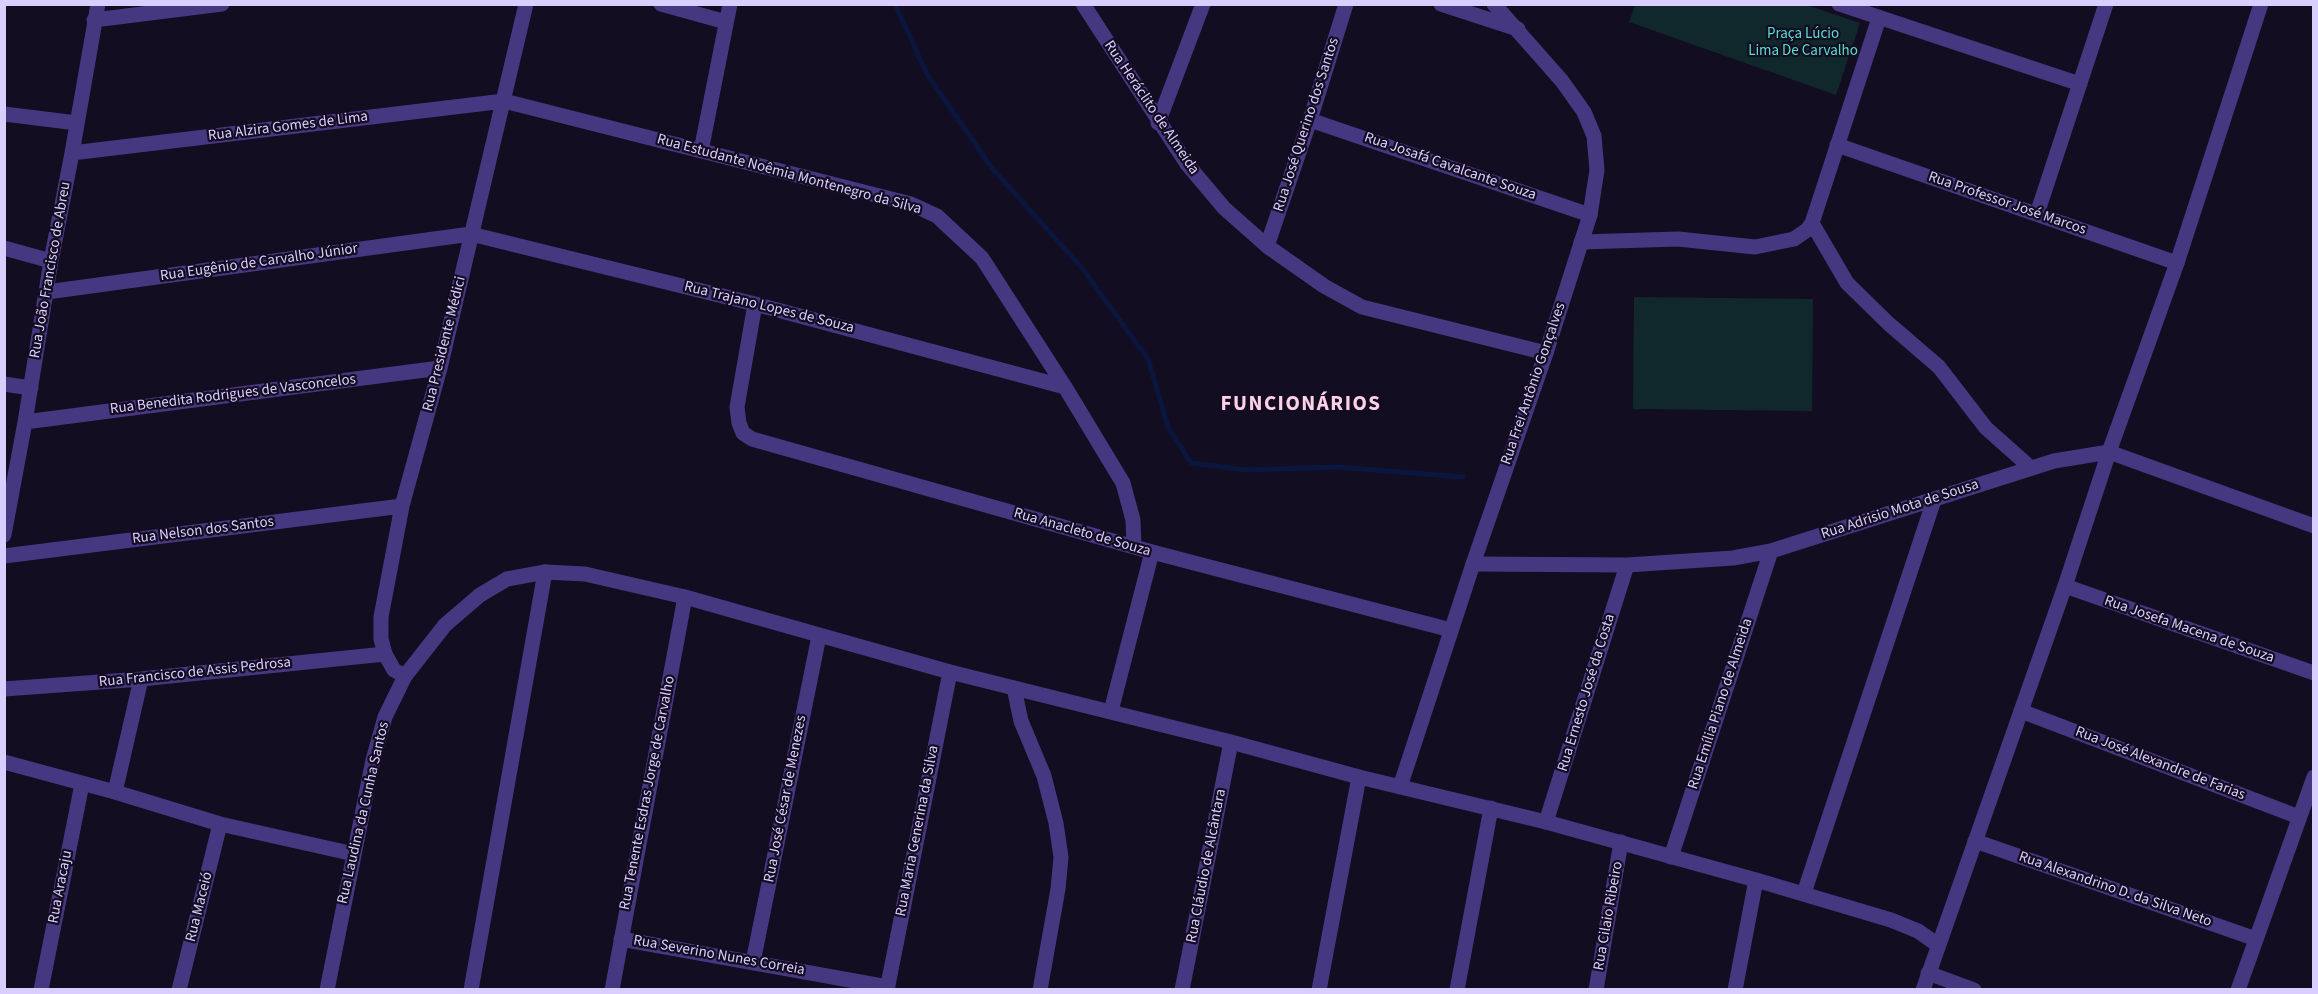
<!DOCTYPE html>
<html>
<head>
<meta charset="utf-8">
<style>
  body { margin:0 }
  #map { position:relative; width:2318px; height:994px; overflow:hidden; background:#130d21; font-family:"Source Sans 3",sans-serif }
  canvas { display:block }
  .frame { position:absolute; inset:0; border:6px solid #daceff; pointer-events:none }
</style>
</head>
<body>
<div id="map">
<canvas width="2318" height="994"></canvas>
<div class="frame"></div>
</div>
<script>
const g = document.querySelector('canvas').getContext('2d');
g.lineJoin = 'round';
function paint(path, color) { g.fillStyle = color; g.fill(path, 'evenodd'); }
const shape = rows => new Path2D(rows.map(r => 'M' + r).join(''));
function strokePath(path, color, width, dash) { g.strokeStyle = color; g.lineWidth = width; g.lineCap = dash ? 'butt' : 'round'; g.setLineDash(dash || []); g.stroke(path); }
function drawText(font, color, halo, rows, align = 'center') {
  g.font = font + ' "Source Sans 3",sans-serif'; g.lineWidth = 4.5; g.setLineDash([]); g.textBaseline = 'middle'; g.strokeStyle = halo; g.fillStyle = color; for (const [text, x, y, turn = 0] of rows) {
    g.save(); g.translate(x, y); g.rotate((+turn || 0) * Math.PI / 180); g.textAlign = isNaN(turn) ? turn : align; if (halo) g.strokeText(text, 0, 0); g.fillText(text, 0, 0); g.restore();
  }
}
paint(shape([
  [1807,5,1860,23,1836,95,1629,22,1635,5],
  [1634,297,1813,299,1812,411,1633,409]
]), '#10282b');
strokePath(shape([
  [895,4,927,74,991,167,1082,268,1148,359,1168,427,1191,463,1246,470,1337,467,1463,477]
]), '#0a163e', 5);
strokePath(shape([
  [661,4,726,22],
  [1083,4,1187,164,1224,208,1267,246,1324,286,1362,307,1546,353],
  [1441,4,1518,29],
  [1839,4,2080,84],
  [94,20,222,4],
  [4,114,77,123],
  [1310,120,1590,215],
  [1158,123,1203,4],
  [1837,145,2177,263],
  [701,151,730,4],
  [72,153,504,101,911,204,937,216,982,258,1065,387,1123,483,1133,520,1134,547],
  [2037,214,2106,4],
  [1812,223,1847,283,1889,324,1939,367,1986,428,2031,468],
  [1581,242,1678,239,1755,247,1794,239,1807,230,1812,223,1879,18],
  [1267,246,1310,120,1346,4],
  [4,248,51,261],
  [47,292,471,234,755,304,1065,387],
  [755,304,737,407,739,423,743,433,752,439,1152,552,1451,630],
  [4,384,31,388],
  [25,422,440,368],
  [4,535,25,422,51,261,72,153,98,4],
  [4,556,402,506],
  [1473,564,1627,565,1733,558,1771,551,2054,461,2109,452,2314,526],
  [2065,586,2314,673],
  [405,676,394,670,385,654,381,639,381,617,402,506,440,368,526,4],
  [4,689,141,679,385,654],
  [1111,711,1152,552],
  [2021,711,2299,817],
  [4,762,115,792,220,824,354,854],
  [115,792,141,679],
  [1546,822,1627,565],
  [1975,841,2256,939],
  [1671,857,1771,551],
  [1804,893,1934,500],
  [621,939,888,987],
  [753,962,819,636],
  [1928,973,1974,990],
  [41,990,82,784],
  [179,990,220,824],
  [471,990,545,572],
  [612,990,685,597],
  [887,990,950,672],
  [1182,990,1231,742],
  [1319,990,1359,777],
  [1457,990,1491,808],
  [1596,990,1621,842],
  [1735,990,1756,880],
  [2238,990,2314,777]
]), '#453880', 15);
strokePath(shape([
  [1014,688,1021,721,1044,776,1056,823,1061,857,1058,889,1040,990],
  [1400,787,1473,564,1546,353,1590,215,1597,170,1594,136,1584,112,1562,81,1494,4],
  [327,990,373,760,385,717,405,676,445,625,480,595,507,579,545,572,585,574,685,597,950,672,1231,742,1359,777,1546,822,1756,880,1891,920,1918,931,1938,945],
  [1923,990,2065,586,2109,452,2177,263,2261,4]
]), '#453880', 15);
drawText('15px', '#5adecf', '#130d21', [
  ["Praça Lúcio",1803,35],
  ["Lima De Carvalho",1803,52]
]);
drawText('15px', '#daceff', '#130d21', [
  ["Rua Heráclito de Almeida",1151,108,56],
  ["Rua José Querino dos Santos",1307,125,-72],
  ["Rua Alzira Gomes de Lima",288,127,-7],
  ["Rua Josafá Cavalcante Souza",1450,167,19],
  ["Rua Estudante Noêmia Montenegro da Silva",789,175,15],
  ["Rua Professor José Marcos",2007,204,19],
  ["Rua Eugênio de Carvalho Júnior",259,263,-8],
  ["Rua João Francisco de Abreu",51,270,-80],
  ["Rua Trajano Lopes de Souza",769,308,14],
  ["Rua Presidente Médici",445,344,-76],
  ["Rua Frei Antônio Gonçalves",1534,384,-71],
  ["Rua Benedita Rodrigues de Vasconcelos",233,395,-7],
  ["Rua Adrisio Mota de Sousa",1900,510,-18],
  ["Rua Nelson dos Santos",203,531,-7],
  ["Rua Anacleto de Souza",1082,533,16],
  ["Rua Josefa Macena de Souza",2189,630,19],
  ["Rua Francisco de Assis Pedrosa",195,673,-6],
  ["Rua Ernesto José da Costa",1587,693,-73],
  ["Rua Emília Piano de Almeida",1721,704,-72],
  ["Rua José Alexandre de Farias",2160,764,21],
  ["Rua Tenente Esdras Jorge de Carvalho",648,793,-79],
  ["Rua José César de Menezes",786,799,-79],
  ["Rua Laudina da Cunha Santos",364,813,-77],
  ["Rua Maria Generina da Silva",918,831,-79],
  ["Rua Cláudio de Alcântara",1207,866,-79],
  ["Rua Aracaju",61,887,-79],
  ["Rua Alexandrino D. da Silva Neto",2115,890,19],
  ["Rua Maceió",200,907,-76],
  ["Rua Cilaio Ribeiro",1609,916,-80],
  ["Rua Severino Nunes Correia",719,956,10]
]);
g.letterSpacing = '1.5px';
drawText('bold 21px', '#ffd0e7', '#130d21', [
  ["FUNCIONÁRIOS",1301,405]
]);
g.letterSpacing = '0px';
</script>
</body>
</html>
